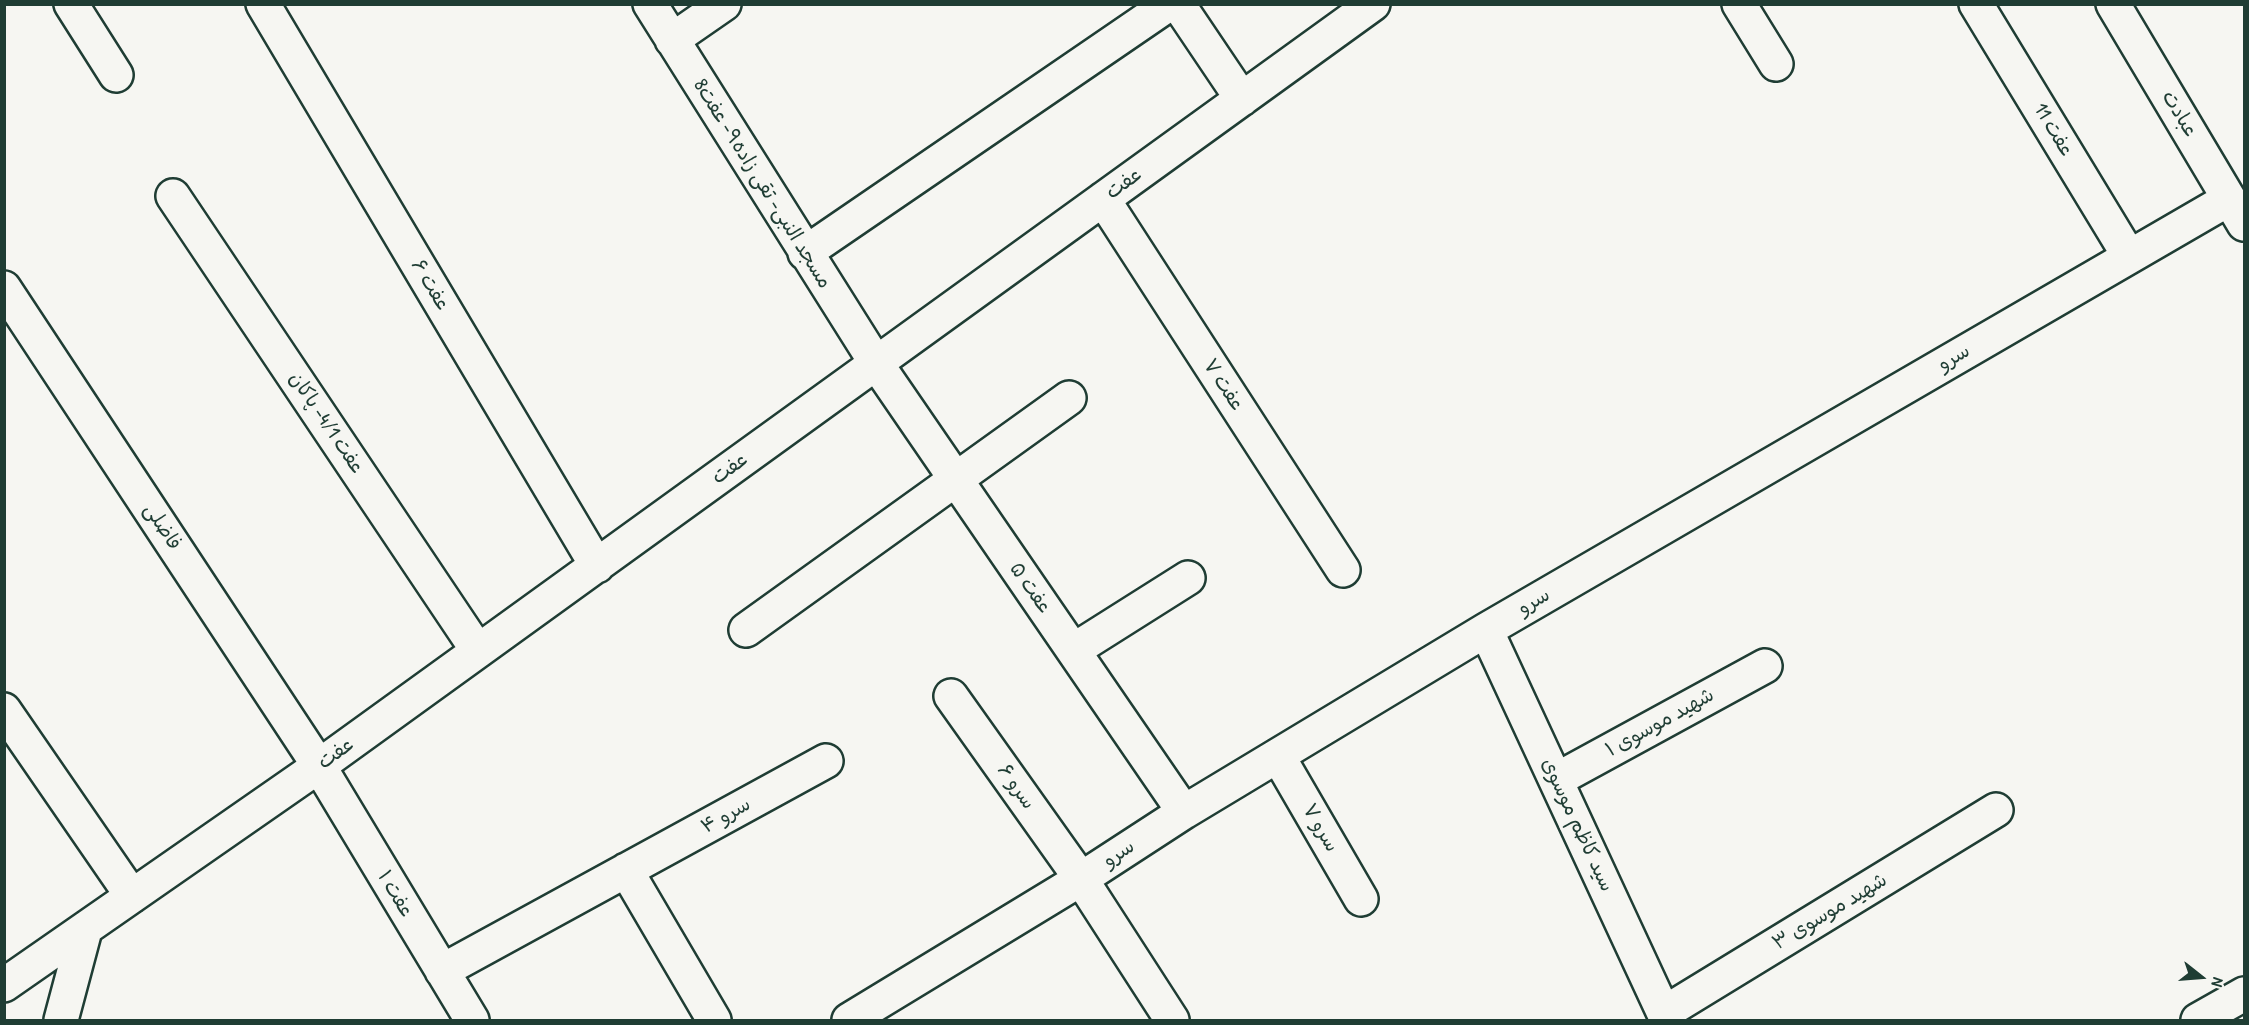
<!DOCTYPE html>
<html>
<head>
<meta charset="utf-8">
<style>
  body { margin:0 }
  #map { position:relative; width:2249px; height:1025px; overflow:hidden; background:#f6f6f2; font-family:"Patrick Hand",sans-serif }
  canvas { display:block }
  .frame { position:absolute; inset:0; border:6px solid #1f3d34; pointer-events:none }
  .north { position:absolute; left:2171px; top:947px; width:60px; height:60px; -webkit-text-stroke:4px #f6f6f2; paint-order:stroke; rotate:107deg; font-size:16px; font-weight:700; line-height:24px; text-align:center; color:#1f3d34 }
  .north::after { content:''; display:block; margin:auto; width:21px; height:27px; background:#1f3d34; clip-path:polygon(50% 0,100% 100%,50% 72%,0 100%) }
</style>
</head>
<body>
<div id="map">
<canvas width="2249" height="1025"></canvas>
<div class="frame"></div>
<div class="north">N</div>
</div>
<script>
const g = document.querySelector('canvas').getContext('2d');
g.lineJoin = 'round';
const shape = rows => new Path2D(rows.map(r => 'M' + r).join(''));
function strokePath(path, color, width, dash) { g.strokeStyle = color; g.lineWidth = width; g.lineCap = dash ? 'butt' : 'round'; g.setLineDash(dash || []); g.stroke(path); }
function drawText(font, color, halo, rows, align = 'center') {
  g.font = font + ' "Patrick Hand","Playpen Sans Arabic",sans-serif'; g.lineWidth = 6; g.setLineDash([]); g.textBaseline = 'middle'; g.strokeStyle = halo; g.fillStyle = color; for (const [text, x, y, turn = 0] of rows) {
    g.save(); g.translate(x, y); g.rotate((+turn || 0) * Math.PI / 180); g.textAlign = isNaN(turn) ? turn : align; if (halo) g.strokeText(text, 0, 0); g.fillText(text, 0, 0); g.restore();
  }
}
const minor = shape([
  [71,4,116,75],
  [263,4,597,566],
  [650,4,876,363,1184,812],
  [1178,4,1242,99],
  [1739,4,1776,64],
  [1976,4,2129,256],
  [2113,4,2244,224],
  [672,40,724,4],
  [173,196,478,651],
  [1103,199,1343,570],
  [805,253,1169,4],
  [4,288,319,766,472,1020],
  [746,630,1069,398],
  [1486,630,1667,1020],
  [1074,650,1188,578],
  [951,696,1081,879,1172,1020],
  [4,710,132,896],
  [1278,756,1361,899],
  [1556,780,1765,666],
  [626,870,714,1020],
  [442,971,826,761],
  [4,985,319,766,1373,4],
  [1664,1013,1996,810],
  [61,1020,85,930],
  [849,1020,1081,879,1184,812,1486,630,2229,199],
  [2198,1020,2244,994]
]);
strokePath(minor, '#1f3d34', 38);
strokePath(minor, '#f6f6f2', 33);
drawText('20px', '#1f3d34', '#f6f6f2', [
  ["عبادت",2179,114,59],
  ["عفت 11",2053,130,59],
  ["مسجد النبی- تقی زاده۹- عفت8",762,184,58],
  ["عفت",1124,184,-36],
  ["عفت ۶",430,285,59],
  ["سرو",1954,358,-30],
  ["عفت ۷",1223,385,57],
  ["عفت 4/1- پاکان",326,423,56],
  ["عفت",730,469,-36],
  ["فاضلی",162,527,57],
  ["عفت ۵",1030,588,55],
  ["سرو",1534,602,-30],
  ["شهید موسوی ۱",1660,723,-29],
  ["عفت",336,754,-36],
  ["سرو ۶",1016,787,55],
  ["سرو ۴",726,816,-29],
  ["سید کاظم موسوی",1577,825,65],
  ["سرو ۷",1320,828,60],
  ["سرو",1119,854,-33],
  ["عفت ۱",395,894,59],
  ["شهید موسوی ۳",1830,912,-31]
]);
</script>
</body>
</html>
